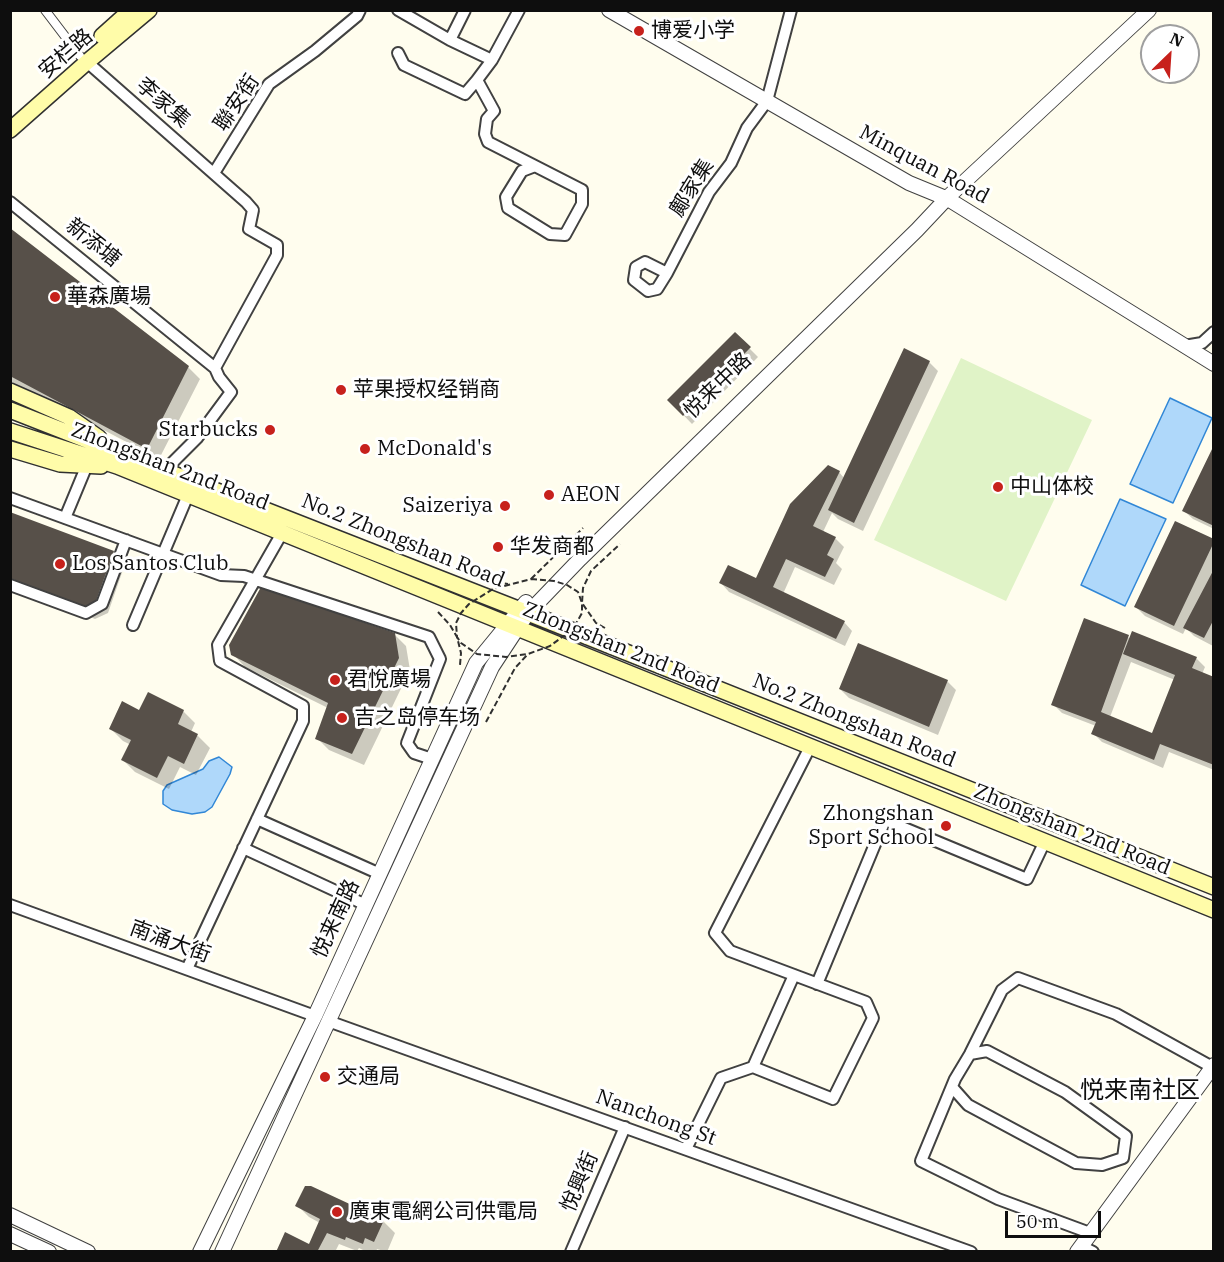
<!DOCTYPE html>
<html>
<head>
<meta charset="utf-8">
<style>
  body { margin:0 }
  #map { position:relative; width:1224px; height:1262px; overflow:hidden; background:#fffdee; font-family:"IBM Plex Serif",serif }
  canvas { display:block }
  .frame { position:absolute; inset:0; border:12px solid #0e0e0e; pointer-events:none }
  .north { position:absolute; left:1140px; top:24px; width:60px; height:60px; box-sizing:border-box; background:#fff; border:2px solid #9f9f9f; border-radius:50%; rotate:25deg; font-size:16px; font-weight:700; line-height:24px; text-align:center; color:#0e0e0e }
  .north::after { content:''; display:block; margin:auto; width:21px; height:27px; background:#c7211c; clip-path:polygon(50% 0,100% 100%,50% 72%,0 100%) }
  .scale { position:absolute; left:1005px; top:1211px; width:96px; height:27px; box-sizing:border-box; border:3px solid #0e0e0e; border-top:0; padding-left:8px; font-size:18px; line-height:21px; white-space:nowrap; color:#0e0e0e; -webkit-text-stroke:4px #fff; paint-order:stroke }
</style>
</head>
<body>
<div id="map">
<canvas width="1224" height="1262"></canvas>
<div class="frame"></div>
<div class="north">N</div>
<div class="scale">50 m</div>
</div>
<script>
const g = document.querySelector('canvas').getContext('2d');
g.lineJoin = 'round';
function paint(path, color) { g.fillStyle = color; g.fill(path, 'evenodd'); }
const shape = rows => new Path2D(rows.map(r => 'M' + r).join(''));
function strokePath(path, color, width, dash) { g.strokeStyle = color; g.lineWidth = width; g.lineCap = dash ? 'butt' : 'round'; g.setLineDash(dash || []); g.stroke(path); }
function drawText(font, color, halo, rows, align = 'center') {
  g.font = font + ' "IBM Plex Serif","Noto Sans SC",serif'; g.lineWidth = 6; g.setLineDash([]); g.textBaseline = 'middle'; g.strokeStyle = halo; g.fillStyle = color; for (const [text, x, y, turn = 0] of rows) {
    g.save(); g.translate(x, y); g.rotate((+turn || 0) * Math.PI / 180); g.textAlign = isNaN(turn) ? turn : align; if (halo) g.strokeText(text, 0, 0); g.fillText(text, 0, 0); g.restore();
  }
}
paint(shape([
  [961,358,1092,420,1006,601,874,540]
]), '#e0f3c7');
const water = shape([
  [1170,398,1212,418,1173,503,1130,484,1170,398],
  [1120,499,1166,519,1125,606,1081,585,1120,499],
  [219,757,232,767,230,774,212,807,205,812,192,814,172,810,163,804,163,791,167,785,203,769,209,761,219,757]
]);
paint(water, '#afd8fa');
strokePath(water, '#3187d6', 1.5);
paint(shape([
  [10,230,188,367,200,379,159,459,10,381],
  [735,334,758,357,692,424,669,400],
  [929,362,938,371,863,531,838,519,832,513,823,532,835,538,844,547,836,563,842,569,834,585,795,567,783,594,844,622,852,631,845,646,729,592,721,583,756,580,839,472,844,478],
  [1214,448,1214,529,1193,519,1184,511],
  [10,514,113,552,125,564,108,613,95,619,10,584],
  [1214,541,1212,572,1213,646,1194,636,1186,628,1183,634,1145,616,1136,607],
  [394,634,406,646,410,670,364,765,329,750,317,738,328,708,245,667,233,654],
  [1128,637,1130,639,1196,658,1205,667,1202,674,1214,679,1214,770,1169,752,1163,768,1102,742,1093,733,1096,726,1062,713,1053,704],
  [1131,662,1175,680,1153,735,1110,717],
  [859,645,947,681,956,690,938,735,849,698,840,689],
  [183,711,195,723,191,732,198,736,210,748,196,775,180,767,169,789,135,772,123,760,131,745,123,741,111,729,140,712],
  [297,1205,383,1221,395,1233,387,1252,377,1249,376,1252,367,1252,359,1248,357,1251,339,1244,335,1252,278,1252,310,1246,320,1223,309,1217]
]), '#0003');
paint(shape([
  [10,228,189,366,147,449,10,376],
  [735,332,751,347,683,416,667,400],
  [904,348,930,361,854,523,828,510],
  [1214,445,1214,526,1182,511],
  [828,465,840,471,813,526,836,537,827,555,834,559,825,577,786,559,773,587,845,621,836,639,719,583,728,565,756,578,790,504],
  [10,512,114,551,96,601,82,608,10,578],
  [1175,521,1214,539,1214,542,1174,626,1134,607],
  [1214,569,1214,619,1204,638,1183,628],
  [261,587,395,633,399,658,352,754,315,739,328,703,231,655,229,645],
  [1084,618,1129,635,1101,712,1152,733,1175,675,1123,654,1132,631,1197,657,1192,668,1214,677,1214,765,1160,744,1154,760,1091,734,1096,722,1051,705],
  [858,643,948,680,929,727,839,689],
  [148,692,184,710,178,724,198,734,184,764,168,756,157,778,121,760,131,740,109,729,122,701,139,710],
  [305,1186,311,1186,384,1220,374,1242,365,1238,363,1244,346,1237,345,1240,327,1233,317,1252,276,1252,285,1232,309,1244,320,1219,295,1206]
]), '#575049');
const pedestrian = shape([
  [45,10,80,56]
]);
const minor = shape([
  [398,10,450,40,492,60],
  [519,10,492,60,477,80,494,111,487,119,485,134,488,142,582,190,582,204,565,235,550,234,508,208,506,197,522,171,535,166],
  [450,40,465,10],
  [398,53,404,65,465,94,477,80],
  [87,62,246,202,253,210,249,229,277,245,277,255,215,368],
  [214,173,269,84,315,51,357,16,360,10],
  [10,202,215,368,219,377,231,392,197,438,165,470],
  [667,273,645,262,636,267,634,280,648,291,657,289,667,273,709,192,731,163,747,128,767,101,791,10],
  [1184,346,1202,343,1214,332],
  [10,498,221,575,244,576,429,637,440,659,407,743,414,753,432,759],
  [65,518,87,465],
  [10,585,86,613,102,604,126,540],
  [133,625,188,495],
  [257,819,380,874],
  [243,848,366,905],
  [10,905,315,1016],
  [187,969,303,721,303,706,220,661,218,645,282,533],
  [817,984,885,820,1027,879,1045,841],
  [328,1021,971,1252],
  [753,1067,833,1099,873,1018,866,1002,730,951,715,933,810,747],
  [952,1087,968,1105,1076,1163,1102,1165,1123,1158,1126,1136,1065,1092,987,1051,970,1054],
  [686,1149,721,1078,753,1067,794,975],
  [1090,1233,998,1199,921,1161,955,1079,970,1054,1002,990,1018,978,1116,1014,1212,1067],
  [1081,1246,1093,1252],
  [571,1252,625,1127]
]);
const tertiary = shape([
  [609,10,909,183,948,199,1214,364],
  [10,1215,88,1252],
  [10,1234,49,1252],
  [200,1252,315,1016,476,663,526,602],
  [222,1252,492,667,517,629,528,613,580,559,917,230,949,196,1149,10],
  [1077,1252,1214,1065]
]);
const secondary = shape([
  [102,36,131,10],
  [10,130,87,62,149,10],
  [10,391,69,417,99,438],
  [10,410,528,613,1214,887],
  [10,431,117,466,1214,910],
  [10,449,60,464,101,466]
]);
strokePath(pedestrian, '#414141', 10);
strokePath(minor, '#414141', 14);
strokePath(tertiary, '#414141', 16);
strokePath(secondary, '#303030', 18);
strokePath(shape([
  [531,579,583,528],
  [487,581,508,584],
  [438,612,450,625,457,637,461,653,460,665],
  [605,628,596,623,582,603,583,588,591,571,620,544],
  [437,713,441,705],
  [486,722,515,668,528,654]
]), '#303030', 2, [6, 3]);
strokePath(pedestrian, '#fff', 8);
strokePath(minor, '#fff', 10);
strokePath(tertiary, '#fff', 14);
strokePath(secondary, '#fffca9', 15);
strokePath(shape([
  [531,579,554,581,567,585,578,592,582,603,582,613,573,629,550,646,528,654,506,657,477,654,461,643,457,637,456,623,461,613,469,604,493,589,531,579]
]), '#303030', 2, [6, 3]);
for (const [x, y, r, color] of [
  [639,31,6,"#c7211c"],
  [55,297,6,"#c7211c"],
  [341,390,6,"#c7211c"],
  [270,430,6,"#c7211c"],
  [365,449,6,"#c7211c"],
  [998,487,6,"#c7211c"],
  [549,495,6,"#c7211c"],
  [505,506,6,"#c7211c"],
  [498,547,6,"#c7211c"],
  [60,564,6,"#c7211c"],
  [335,680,6,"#c7211c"],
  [342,718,6,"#c7211c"],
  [946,826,6,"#c7211c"],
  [325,1077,6,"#c7211c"],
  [337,1212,6,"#c7211c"]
]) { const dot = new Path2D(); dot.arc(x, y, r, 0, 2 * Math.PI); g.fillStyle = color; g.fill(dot); strokePath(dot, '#fff', 2); }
drawText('21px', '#0e0e0e', '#fff', [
  ["博爱小学",651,31],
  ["華森廣場",67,297],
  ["苹果授权经销商",353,390],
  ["Starbucks",258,430,"right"],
  ["McDonald's",377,449],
  ["中山体校",1010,487],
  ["AEON",561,495],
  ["Saizeriya",493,506,"right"],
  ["华发商都",510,547],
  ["Los Santos Club",72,564],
  ["君悅廣場",347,680],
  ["吉之岛停车场",354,718],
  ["Zhongshan",934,814,"right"],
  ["Sport School",934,838,"right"],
  ["交通局",337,1077],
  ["廣東電網公司供電局",349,1212]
], 'left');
drawText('21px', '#0e0e0e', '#fff', [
  ["安栏路",66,54,-41],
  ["李家集",163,103,41],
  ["聯安街",237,103,-56],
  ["Minquan Road",924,165,28],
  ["鄺家集",692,188,-58],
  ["新添塘",93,243,39],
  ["悦来中路",718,386,-44],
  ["Zhongshan 2nd Road",170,467,21],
  ["No.2 Zhongshan Road",403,541,22],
  ["Zhongshan 2nd Road",621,648,22],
  ["No.2 Zhongshan Road",854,721,22],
  ["Zhongshan 2nd Road",1072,830,22],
  ["悦来南路",336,919,-65],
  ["南涌大街",170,942,20],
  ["Nanchong St",656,1118,20],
  ["悅興街",580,1182,-67]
]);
drawText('24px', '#0e0e0e', '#fff', [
  ["悦来南社区",1140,1091]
]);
</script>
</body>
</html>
